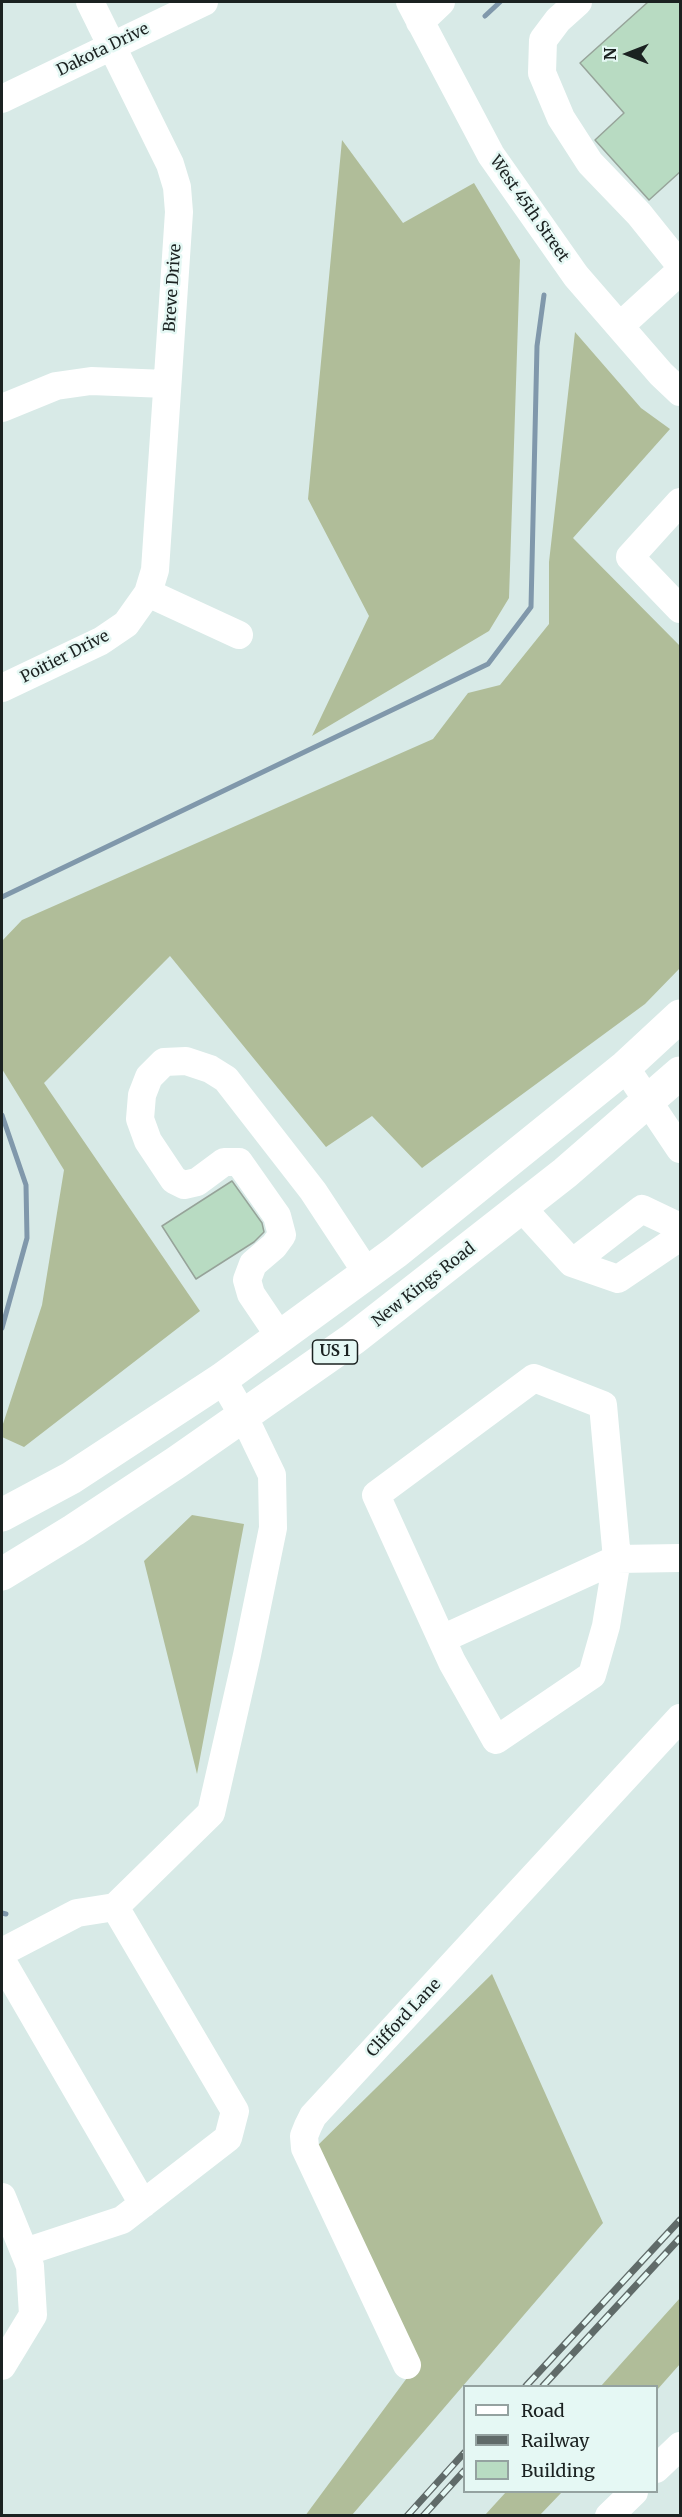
<!DOCTYPE html>
<html>
<head>
<meta charset="utf-8">
<style>
  body { margin:0 }
  #map { position:relative; width:682px; height:2517px; overflow:hidden; background:#d8eae7; font-family:Merriweather,serif }
  canvas { display:block }
  .frame { position:absolute; inset:0; border:3px solid #1b2221; pointer-events:none }
  .legend { position:absolute; left:463px; top:2385px; width:195px; height:108px; box-sizing:border-box; background:#e5f8f4; border:2px solid #94a2a0; margin:0; padding:8px 10px; list-style:none; font-size:18px; color:#1b2221 }
  .legend li { display:flex; align-items:center; gap:12px; height:30px }
  .legend b { width:30px; border:2px solid #94a2a0 }
  .north { position:absolute; left:598px; top:24px; width:60px; height:60px; -webkit-text-stroke:4px #e5f8f4; paint-order:stroke; rotate:270deg; font-size:16px; font-weight:700; line-height:24px; text-align:center; color:#1b2221 }
  .north::after { content:''; display:block; margin:auto; width:21px; height:27px; background:#1b2221; clip-path:polygon(50% 0,100% 100%,50% 72%,0 100%) }
</style>
</head>
<body>
<div id="map">
<canvas width="682" height="2517"></canvas>
<div class="frame"></div>
<ul class="legend">
<li><b style="height:8px;background:#fff"></b>Road</li>
<li><b style="height:8px;background:#606b69"></b>Railway</li>
<li><b style="height:16px;background:#b8dbc2"></b>Building</li>
</ul>
<div class="north">N</div>
</div>
<script>
const g = document.querySelector('canvas').getContext('2d');
g.lineJoin = 'round';
function paint(path, color) { g.fillStyle = color; g.fill(path, 'evenodd'); }
const shape = rows => new Path2D(rows.map(r => 'M' + r).join(''));
function strokePath(path, color, width, dash) { g.strokeStyle = color; g.lineWidth = width; g.lineCap = dash ? 'butt' : 'round'; g.setLineDash(dash || []); g.stroke(path); }
function drawText(font, color, halo, rows, align = 'center') {
  g.font = font + ' Merriweather,serif'; g.lineWidth = 5; g.setLineDash([]); g.textBaseline = 'middle'; g.strokeStyle = halo; g.fillStyle = color; for (const [text, x, y, turn = 0] of rows) {
    g.save(); g.translate(x, y); g.rotate((+turn || 0) * Math.PI / 180); g.textAlign = isNaN(turn) ? turn : align; if (halo) g.strokeText(text, 0, 0); g.fillText(text, 0, 0); g.restore();
  }
}
paint(shape([
  [342,140,403,223,474,183,520,260,509,598,489,631,312,736,369,616,308,499],
  [575,332,641,408,670,429,573,538,680,646,680,968,645,1004,422,1168,372,1116,326,1147,170,956,44,1083,200,1311,24,1447,2,1437,2,1427,42,1305,64,1170,2,1069,2,941,22,920,433,739,468,693,500,685,549,624,549,562],
  [192,1515,244,1524,197,1774,144,1561],
  [492,1974,603,2223,352,2515,305,2516,418,2363,314,2149],
  [680,2298,680,2364,657,2390,656,2386,601,2386],
  [506,2492,562,2492,540,2515,485,2515]
]), '#b0bd99');
strokePath(shape([
  [485,16,500,2],
  [2,897,488,664,531,607,537,346,544,295],
  [2,1115,26,1185,27,1238,2,1328],
  [2,1913,6,1914]
]), '#8098ab', 5);
const building = shape([
  [648,2,681,2,681,171,649,200,595,140,624,113,580,63,648,2],
  [232,1181,262,1223,264,1232,254,1242,196,1279,162,1226,232,1181]
]);
paint(building, '#b8dbc2');
strokePath(building, '#96a399', 1.5);
strokePath(shape([
  [410,2,491,155,576,276,661,374,680,392],
  [578,2,558,20,543,40,542,73,561,118,590,163,639,214,680,265],
  [420,22,441,2],
  [2,99,204,2],
  [620,326,680,271],
  [2,408,56,386,91,381,166,384],
  [680,502,630,557,680,609],
  [148,593,239,635],
  [2,688,101,641,126,624,148,593,155,570,179,212,177,187,170,164,90,2],
  [625,1067,680,1149],
  [522,1208,572,1263,618,1279,680,1237],
  [572,1263,642,1209,680,1227],
  [280,1337,251,1294,247,1280,253,1264,274,1246,282,1235,277,1216,239,1162,224,1162,197,1182,184,1185,174,1180,148,1141,140,1119,142,1095,149,1077,164,1062,186,1061,210,1069,226,1079,313,1191,367,1273],
  [534,1378,603,1405,617,1559,606,1626,592,1675,496,1740,452,1662,376,1495,534,1378],
  [442,1639,617,1559,680,1558],
  [2,1952,77,1913,115,1907,211,1813,247,1655,273,1528,272,1475,244,1417,222,1379],
  [2,1961,143,2204],
  [2,2197,30,2266,33,2315,2,2366],
  [25,2252,122,2220,228,2138,235,2111,115,1907],
  [407,2365,305,2148,304,2136,308,2126,313,2116,680,1718],
  [656,2469,680,2446],
  [609,2516,634,2492]
]), '#fff', 28);
strokePath(shape([
  [2,1515,71,1478,222,1379,396,1252,625,1067,680,1016],
  [2,1574,74,1530,177,1462,353,1339,565,1173,680,1073]
]), '#fff', 33);
const rail = shape([
  [526,2386,680,2220],
  [543,2386,680,2238],
  [407,2516,464,2453],
  [423,2516,464,2471]
]);
strokePath(rail, '#606b69', 7);
strokePath(rail, '#e5f8f4', 4.5, [14]);
for (const [x, y, w] of [
  [335,1352,45]
]) { const box = new Path2D(); box.roundRect(x - w / 2, y - 12, w, 24, 4.5); g.fillStyle = '#e5f8f4'; g.fill(box); strokePath(box, '#1b2221', 1.5); }
drawText('bold 15px', '#1b2221', null, [
  ["US 1",335,1352]
]);
drawText('16px', '#1b2221', '#e5f8f4', [
  ["Dakota Drive",103,50,-26],
  ["West 45th Street",529,209,55],
  ["Breve Drive",173,288,-86],
  ["Poitier Drive",65,657,-27],
  ["New Kings Road",424,1285,-38],
  ["Clifford Lane",404,2018,-47]
]);
</script>
</body>
</html>
